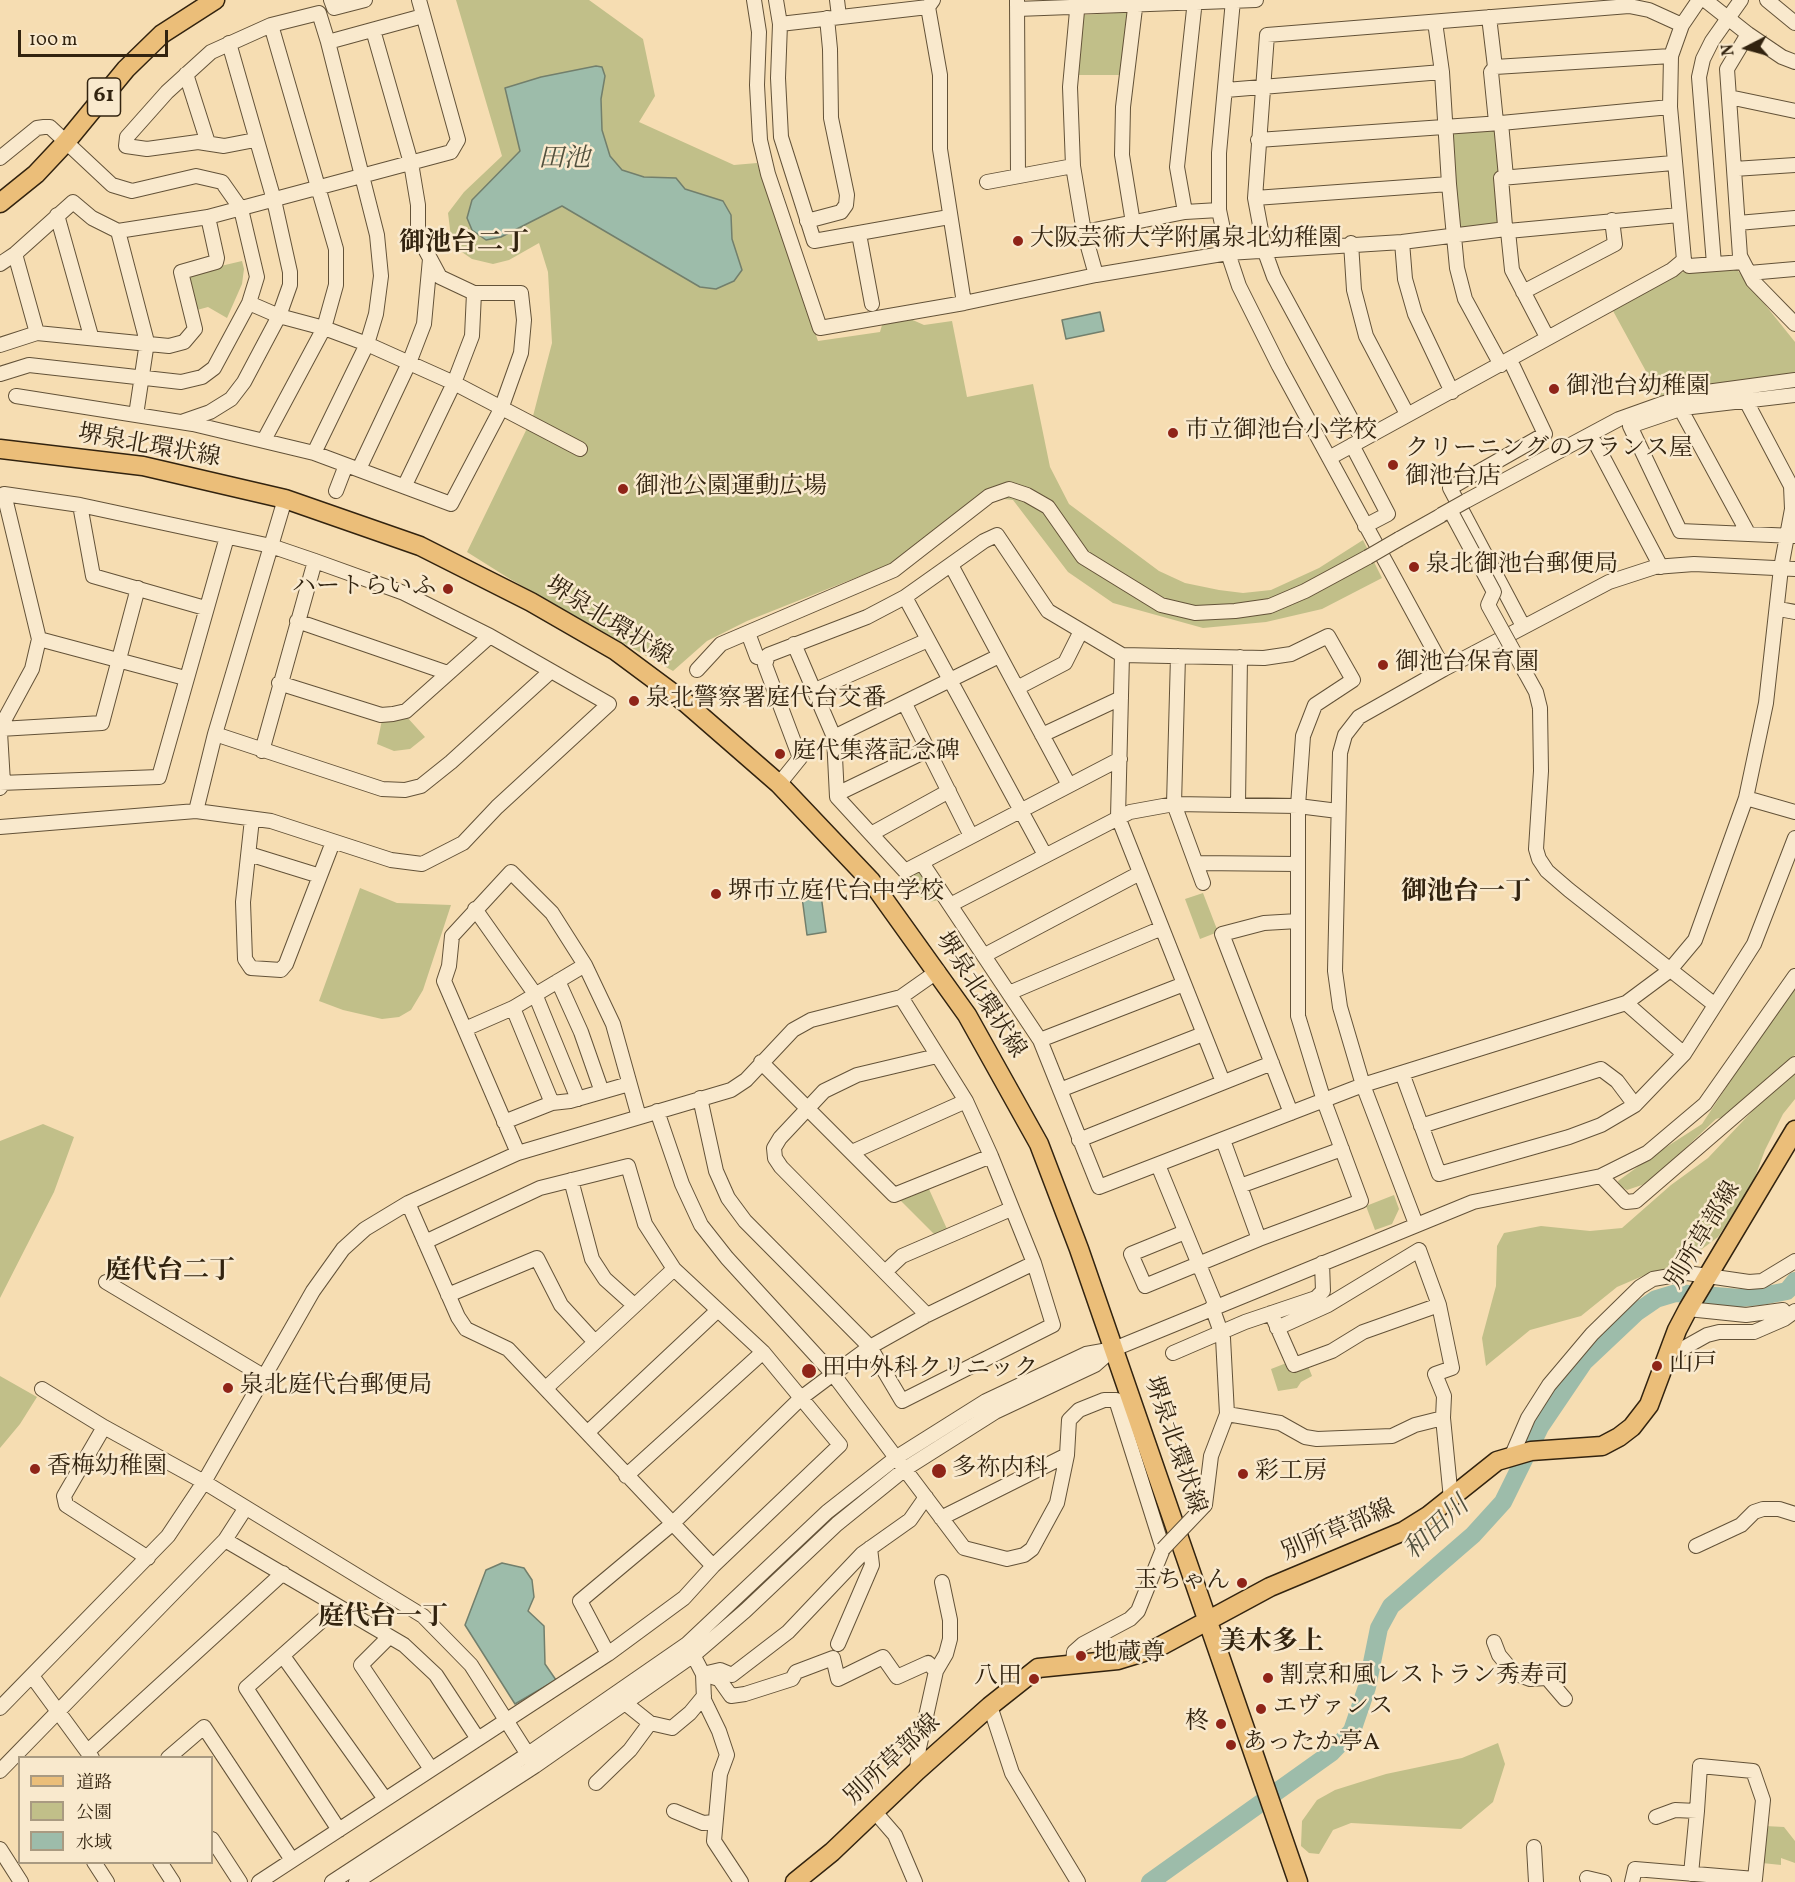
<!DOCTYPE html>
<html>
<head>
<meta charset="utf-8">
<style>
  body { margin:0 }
  #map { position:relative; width:1795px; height:1882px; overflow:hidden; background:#f6ddb2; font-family:Vollkorn,"Noto Serif JP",serif }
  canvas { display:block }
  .legend { position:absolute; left:18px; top:1756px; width:195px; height:108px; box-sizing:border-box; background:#f9e9cd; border:2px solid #a99a81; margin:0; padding:8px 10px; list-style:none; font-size:18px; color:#32230f }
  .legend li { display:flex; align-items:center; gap:12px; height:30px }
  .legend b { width:30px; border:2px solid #a99a81 }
  .north { position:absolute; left:1717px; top:18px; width:60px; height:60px; -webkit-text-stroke:4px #f9e9cd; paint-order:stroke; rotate:264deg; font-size:16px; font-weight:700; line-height:24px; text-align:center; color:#32230f }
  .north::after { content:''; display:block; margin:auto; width:21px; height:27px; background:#32230f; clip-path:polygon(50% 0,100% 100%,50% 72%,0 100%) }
  .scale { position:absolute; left:18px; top:30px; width:150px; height:27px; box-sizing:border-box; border:3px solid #32230f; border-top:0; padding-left:8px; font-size:18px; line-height:21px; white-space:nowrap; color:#32230f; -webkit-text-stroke:4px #f9e9cd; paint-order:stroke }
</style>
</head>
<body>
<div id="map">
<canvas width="1795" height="1882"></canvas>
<ul class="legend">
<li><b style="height:8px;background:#ebbe79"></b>道路</li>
<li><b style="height:16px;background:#c1bf89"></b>公園</li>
<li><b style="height:16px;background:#9dbcaa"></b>水域</li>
</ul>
<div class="north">N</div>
<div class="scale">100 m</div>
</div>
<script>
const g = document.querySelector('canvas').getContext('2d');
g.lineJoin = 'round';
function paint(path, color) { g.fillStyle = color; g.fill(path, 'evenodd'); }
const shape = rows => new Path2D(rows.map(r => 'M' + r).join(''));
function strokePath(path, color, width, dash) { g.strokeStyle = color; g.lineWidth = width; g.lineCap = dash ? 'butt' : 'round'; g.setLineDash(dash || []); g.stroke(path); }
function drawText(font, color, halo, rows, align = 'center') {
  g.font = font + ' Vollkorn,"Noto Serif JP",serif'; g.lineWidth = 5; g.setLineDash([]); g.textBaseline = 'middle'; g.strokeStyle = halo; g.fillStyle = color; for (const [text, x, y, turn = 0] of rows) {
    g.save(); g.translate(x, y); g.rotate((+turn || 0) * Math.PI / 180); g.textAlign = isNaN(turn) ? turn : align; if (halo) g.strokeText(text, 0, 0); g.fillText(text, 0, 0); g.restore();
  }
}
paint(shape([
  [456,0,589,0,643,39,655,96,639,122,734,165,757,163,818,341,880,332,882,325,906,317,924,325,952,321,967,397,1033,384,1050,467,1069,504,1159,571,1185,583,1219,590,1243,593,1271,590,1319,568,1363,540,1382,578,1322,609,1266,622,1203,628,1113,603,1068,572,1013,500,977,496,893,563,747,621,707,641,673,671,510,579,467,552,533,416,552,343,548,272,539,243,509,260,493,264,472,259,459,250,451,237,448,213,464,192,502,156],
  [1132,12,1124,75,1077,75,1082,15],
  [1497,123,1505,226,1457,229,1450,127],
  [242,261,244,269,242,284,227,318,208,307,197,310,188,278,191,273],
  [1734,266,1795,342,1795,386,1693,400,1660,397,1612,309,1685,271],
  [406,716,425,737,410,749,394,751,377,744,382,720],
  [916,871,921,871,939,900,929,902,911,892,906,876],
  [360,888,397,903,451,905,423,990,411,1010,399,1017,382,1019,343,1010,319,1001],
  [1203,893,1218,932,1200,939,1185,899],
  [1795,983,1795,1055,1723,1117,1716,1119,1656,1176,1642,1185,1627,1190,1619,1185,1618,1181,1654,1155,1702,1124],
  [1795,1073,1795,1099,1783,1114,1765,1150,1752,1185,1718,1237,1678,1267,1645,1275,1617,1287,1581,1316,1530,1330,1486,1366,1482,1338,1496,1286,1497,1246,1504,1233,1541,1226,1590,1231,1622,1228,1671,1185,1708,1158,1775,1087],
  [43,1124,74,1137,54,1192,0,1298,0,1141],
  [928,1187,947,1229,934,1234,899,1199],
  [1394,1195,1399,1209,1392,1224,1375,1230,1366,1206],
  [1289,1362,1292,1372,1308,1366,1312,1376,1301,1382,1297,1388,1278,1391,1271,1369],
  [0,1376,37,1397,20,1424,0,1448],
  [1498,1743,1505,1764,1493,1802,1461,1829,1351,1823,1333,1830,1319,1854,1309,1853,1301,1846,1302,1821,1317,1800,1335,1790,1386,1774,1462,1758],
  [1765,1826,1784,1827,1795,1841,1795,1863,1781,1858,1781,1865,1762,1863]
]), '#c1bf89');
const water = shape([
  [596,66,602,67,605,76,601,99,602,130,610,156,622,170,644,177,676,178,685,189,723,201,731,215,732,239,742,270,734,281,716,289,700,287,562,206,501,237,486,240,472,230,467,218,472,200,520,151,505,88,541,77,596,66],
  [1100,312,1104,331,1066,339,1062,320,1100,312],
  [821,895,826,932,807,935,802,897,821,895],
  [502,1563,524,1568,532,1580,534,1597,528,1611,544,1626,545,1664,556,1680,515,1704,465,1625,486,1570,502,1563]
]);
paint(water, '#9dbcaa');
strokePath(water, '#727f6c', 1.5);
strokePath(shape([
  [1150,1882,1331,1753,1352,1731,1367,1687,1379,1628,1391,1606,1473,1535,1503,1502,1540,1427,1584,1362,1637,1312,1656,1299,1676,1293,1740,1298,1762,1296,1787,1291,1795,1281]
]), '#9dbcaa', 18);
const minor = shape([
  [331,0,334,8,365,0],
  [754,0,759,32,757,85,760,140,768,174,820,328,964,303,1096,275,1228,253,1402,242,1506,229],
  [776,0,780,24,778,78,781,137,814,241,949,217],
  [837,0,839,16],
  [1078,0,1070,87,1073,166,1084,232,1096,275],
  [1233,0,1219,153,1219,210,1228,253,1239,286,1279,366,1444,669],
  [1705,0,1748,34,1782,57,1795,62],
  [1767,0,1795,23],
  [1017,1,1018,176],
  [928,7,940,75,940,149,964,303],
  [1017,9,1256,0],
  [1489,17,1495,67,1671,56],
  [780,24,928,7,933,0],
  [1748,34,1727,69,1740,256,1753,281,1795,324],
  [1495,67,1491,72,1496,122],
  [186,74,208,143],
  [1226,90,1442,72,1435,22],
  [1729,97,1795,111],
  [255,140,224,146,198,142,147,149,126,146,127,137,167,92,211,52,271,25,319,13,328,42],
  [1258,140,1501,123],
  [0,158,37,128,44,127,50,127,112,185,132,191,196,176,222,182,241,209,257,277,249,303,214,368,202,377,181,382,29,365,0,374],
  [1734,169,1795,165],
  [1506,177,1501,123,1670,107],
  [987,182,1073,166],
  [1449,184,1457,268,1465,299,1501,365],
  [1255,198,1449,184,1442,72],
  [1185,212,1177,167,1195,0],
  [57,215,91,336],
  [807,221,841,212,846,205,847,195,831,118,830,49,827,18],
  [1133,223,1122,155,1123,107,1136,0],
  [1738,223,1795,218],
  [1508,231,1679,215],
  [1084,232,1185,212,1219,210],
  [859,234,872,304],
  [1402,242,1405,279,1415,314,1452,392],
  [1351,243,1354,290,1366,336,1407,414],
  [15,254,37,333],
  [0,264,15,254,73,202,92,218,118,231],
  [1714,264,1699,77,1703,59,1712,41,1741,0],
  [1689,266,1743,262],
  [1749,273,1795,269],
  [1523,292,1615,244,1612,220],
  [249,303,279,316,324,328,367,344,454,383,580,449],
  [1547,337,1512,270,1508,231,1505,226,1501,178,1673,163],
  [0,345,37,333,169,346,184,342,195,329,181,272,216,262,217,258,208,217],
  [1510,360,1545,434,1450,488,1523,626],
  [16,396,193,424,314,453,451,504,501,409,521,353,524,320,521,293,474,293,440,277,418,236,418,205,411,163,373,30],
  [1680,408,1748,533],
  [136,415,147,342,118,231,208,217,451,152,458,140,419,0],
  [184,421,210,412,231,399,244,382,279,316,290,285,290,272,274,200,229,43],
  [1362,439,1274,277,1265,252,1255,198,1267,35,1629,6,1649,10,1682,25],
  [264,440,324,328,336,285,336,249,271,25],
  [1596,444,1661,567],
  [1352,445,1388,514,1365,526],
  [314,453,367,344,376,314,381,276,377,235,328,42,423,16],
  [1329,458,1672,270,1684,260,1670,107,1671,56,1682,25,1699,0],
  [359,469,409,363,424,324,430,259],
  [405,485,454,383,472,336,474,293],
  [336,491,346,465],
  [1466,501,1619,419,1661,404,1699,393,1795,380],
  [80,505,93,576,205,608],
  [1794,536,1680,531,1630,426,1683,408,1795,395],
  [1399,539,1449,511],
  [951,565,1069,785],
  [905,597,1045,855],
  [1779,609,1795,612],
  [297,621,448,673],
  [748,633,757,657,765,659],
  [39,639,185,678],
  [794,644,834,737,837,797,905,871,1120,759],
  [1122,655,1118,817,1223,1082],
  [1178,656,1174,804,1203,883],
  [697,670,721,644,894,570,989,496,1009,489,1027,495,1048,507,1083,557,1161,605,1195,613,1235,611,1270,606,1305,591,1368,557],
  [1525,672,1536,692,1540,708,1541,771,1536,849,1539,859,1547,871,1569,890,1715,1005],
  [279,683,381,715,393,714,406,711,490,636],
  [1017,688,1065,663,1081,631],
  [813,691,928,640],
  [905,704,971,836],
  [0,728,32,669,39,639,4,494,80,505,271,546,315,561,404,593,490,636,609,704,497,807,463,843,422,864,391,860,271,821,196,811,0,827],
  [0,729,102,723,138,588],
  [0,732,3,783,0,788],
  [215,734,382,789,405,790,421,786,451,762,551,671],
  [1042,735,1121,698],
  [834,737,999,656],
  [262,751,315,561],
  [0,783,159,777,227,537],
  [779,784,800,758,765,665,768,655,867,617,905,597,984,541,997,535,1048,611,1122,655,1264,658,1291,654,1328,636,1353,680,1315,705,1303,736,1298,806,1298,1016,1324,1101,1361,1201,1259,1239,1223,1140],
  [837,794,928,750],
  [1746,798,1795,812],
  [1238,804,1240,657],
  [196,811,215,734,285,499],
  [252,819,243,902,245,959,251,968,281,970,286,964,333,842],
  [871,834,949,791],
  [249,854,320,876],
  [922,863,1040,1040,1099,1187,1363,1085,1626,1003,1669,971,1695,940,1746,798,1766,703,1781,568,1792,509,1791,486,1745,399],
  [1196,863,1298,864],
  [952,904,1130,812,1174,804,1298,806,1338,811],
  [475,909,535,994,578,1099],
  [985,955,1140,873],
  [558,981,581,1032,602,1092],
  [1009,993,1162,928],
  [901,997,966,1101,991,1156],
  [1626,1003,1684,1054],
  [513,1008,552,1103],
  [465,1029,513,1008,585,965],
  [1040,1040,1184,984],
  [1402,1073,1439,1174,1569,1137,1601,1125,1635,1105,1684,1054,1754,944,1795,838],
  [1060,1090,1203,1034],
  [700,1098,716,1171,728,1198,745,1221,870,1347,902,1401,1053,1325,1034,1263,991,1156,894,1195,761,1062],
  [657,1111,682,1184,701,1225,727,1258,833,1374,964,1548,1007,1559,1024,1555,1032,1549,1057,1503,1067,1455,1069,1420,1079,1410,1104,1400,1116,1400,1163,1549,1138,1611,1130,1619,1083,1644,1074,1652,1073,1663],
  [1291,1113,1222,934,1264,923,1298,921],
  [504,1122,552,1103,570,1101,629,1084],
  [1421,1126,1601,1069,1617,1081,1635,1105],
  [1079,1140,1272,1063],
  [852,1152,966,1101],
  [518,1153,444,981,449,966,452,936,511,872,552,913,585,965,613,1024,639,1117],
  [1158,1165,1216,1306],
  [1601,1176,1626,1202,1636,1201,1795,1064],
  [571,1180,592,1259,605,1279,634,1305],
  [1240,1186,1342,1149],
  [408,1203,458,1317,466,1329,508,1349,713,1566],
  [1416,1224,1363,1085,1340,1007,1335,971,1340,753,1345,735,1359,717,1444,669,1609,582,1655,567,1694,564,1795,569],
  [1185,1232,1131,1254,1145,1286,1259,1239],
  [885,1272,902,1256,1011,1209],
  [106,1282,265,1377],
  [448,1295,537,1258,561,1305,594,1341],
  [1688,1309,1746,1315,1783,1310],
  [1271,1313,1294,1365,1332,1351,1363,1332,1439,1305],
  [927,1315,781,1167,775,1158,774,1148,780,1138,824,1091,857,1075,937,1056],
  [1277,1328,1328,1305,1419,1250,1439,1305,1452,1368,1435,1374,1444,1396,1443,1418],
  [1670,1347,1682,1349,1707,1335,1719,1332,1754,1332,1784,1319,1795,1311],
  [1173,1353,1245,1322,1316,1298,1323,1291,1322,1263],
  [546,1388,674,1269],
  [42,1389,104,1427,204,1482,423,1616,471,1665,532,1761],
  [1227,1414,1280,1423,1305,1437,1317,1439,1392,1436,1415,1425,1443,1418,1451,1499],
  [104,1427,64,1496,66,1505,148,1558],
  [588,1432,718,1310],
  [1512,1455,1528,1418,1549,1385,1592,1334,1640,1287,1653,1279,1687,1273,1749,1282,1762,1281,1795,1261],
  [626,1476,763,1352],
  [1205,1505,1211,1456,1227,1414,1223,1338,1212,1307],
  [941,1518,1067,1455],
  [225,1540,404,1645,436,1675,478,1739],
  [1696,1546,1741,1525,1754,1512,1763,1509,1779,1509,1795,1514],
  [337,1607,246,1688,339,1830],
  [389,1637,361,1665,431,1769],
  [1494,1642,1499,1655,1514,1673,1530,1679,1547,1678,1565,1699],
  [838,1644,872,1565,870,1548],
  [689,1647,703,1674,704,1700,719,1731,727,1755,720,1774,714,1841,741,1882],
  [608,1654,580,1601,672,1524,801,1398,833,1374,870,1347,927,1315,1034,1263],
  [283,1656,385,1799],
  [703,1674,720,1670,732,1675,788,1632,862,1554,910,1520,926,1497],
  [703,1674,719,1679,731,1696,745,1694,792,1679,796,1672,833,1658,838,1679,883,1657,897,1677,928,1663,936,1671],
  [32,1676,92,1758],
  [990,1706,1012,1773,1078,1882],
  [0,1708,168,1536,204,1482,313,1291,343,1249,365,1229,408,1203,518,1153,731,1090,746,1080,793,1030,811,1020,901,997,938,971],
  [650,1723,672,1728,690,1713,704,1696],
  [88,1751,283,1573],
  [168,1758,204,1727,292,1860],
  [0,1771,225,1540,245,1509],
  [917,1771,919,1748,936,1671,946,1654,950,1639,950,1620,942,1582],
  [596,1783,630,1750,650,1723,625,1703],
  [674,1811,703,1823,715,1822],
  [875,1812,895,1835,915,1882],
  [212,1839,240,1882],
  [1534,1847,1536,1882],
  [0,1849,21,1882],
  [94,1862,107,1882],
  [160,1862,173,1882],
  [1691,1874,1697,1811],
  [1587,1878,1604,1882],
  [259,1882,608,1654,684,1598,713,1566,840,1445,763,1352,674,1269,645,1224,628,1166,540,1188,425,1242],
  [332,1882,528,1754,687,1644,827,1512,897,1457,986,1401,1086,1354,1114,1349,1473,1202,1601,1176,1647,1153,1705,1104,1795,976],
  [356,1882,535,1766,695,1654,745,1611,837,1524,905,1469,995,1412,1095,1365,1112,1350],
  [1632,1882,1635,1869,1755,1879,1763,1800,1753,1771,1700,1766,1697,1811,1675,1810,1656,1817]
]);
const major = shape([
  [0,203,36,174,66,142,126,69,162,34,215,0],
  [0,449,143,466,285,499,420,546,531,602,616,651,686,703,779,784,871,881,967,1015,1039,1144,1079,1249,1298,1882],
  [795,1882,832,1852,917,1771,990,1706,1038,1668,1118,1660,1157,1648,1270,1587,1404,1531,1428,1516,1497,1461,1531,1451,1602,1446,1619,1437,1632,1427,1649,1405,1677,1330,1688,1309,1795,1130]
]);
strokePath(minor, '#635238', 16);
strokePath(major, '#32230f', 21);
strokePath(minor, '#f9e9cd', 14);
strokePath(major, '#ebbe79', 18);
const minorBridge = shape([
  [1450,510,1494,592,1488,605,1525,672],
  [1441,515,1466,501],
  [1368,557,1399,539],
  [1163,1549,1205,1505]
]);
strokePath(minorBridge, '#635238', 16, []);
strokePath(minorBridge, '#f9e9cd', 14);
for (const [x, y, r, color] of [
  [1018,241,6,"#8f2418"],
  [1554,389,6,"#8f2418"],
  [1173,433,6,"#8f2418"],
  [1393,465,6,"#8f2418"],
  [623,489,6,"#8f2418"],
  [1414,567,6,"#8f2418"],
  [448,589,6,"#8f2418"],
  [1383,665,6,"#8f2418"],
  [634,701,6,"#8f2418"],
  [780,754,6,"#8f2418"],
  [716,894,6,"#8f2418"],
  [1657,1366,6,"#8f2418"],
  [809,1371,8,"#8f2418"],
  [228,1388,6,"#8f2418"],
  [35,1469,6,"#8f2418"],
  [939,1471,8,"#8f2418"],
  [1243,1474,6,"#8f2418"],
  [1242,1583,6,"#8f2418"],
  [1081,1656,6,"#8f2418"],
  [1268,1678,6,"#8f2418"],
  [1034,1679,6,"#8f2418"],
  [1261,1709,6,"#8f2418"],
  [1221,1724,6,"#8f2418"],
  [1231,1745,6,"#8f2418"]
]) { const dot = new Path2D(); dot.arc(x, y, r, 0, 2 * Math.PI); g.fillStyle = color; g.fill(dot); strokePath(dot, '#f9e9cd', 2); }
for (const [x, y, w] of [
  [104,97,33]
]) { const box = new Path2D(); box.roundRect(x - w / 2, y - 19, w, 38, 4.5); g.fillStyle = '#f9e9cd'; g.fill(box); strokePath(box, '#32230f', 1.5); }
drawText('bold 22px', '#32230f', null, [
  ["61",104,97]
]);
drawText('24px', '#32230f', '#f9e9cd', [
  ["大阪芸術大学附属泉北幼稚園",1030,241],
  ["御池台幼稚園",1566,389],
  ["市立御池台小学校",1185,433],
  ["クリーニングのフランス屋",1405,451],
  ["御池台店",1405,479],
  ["御池公園運動広場",635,489],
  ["泉北御池台郵便局",1426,567],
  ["ハートらいふ",436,589,"right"],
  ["御池台保育園",1395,665],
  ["泉北警察署庭代台交番",646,701],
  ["庭代集落記念碑",792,754],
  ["堺市立庭代台中学校",728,894],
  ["山戸",1669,1366],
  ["田中外科クリニック",822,1371],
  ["泉北庭代台郵便局",240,1388],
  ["香梅幼稚園",47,1469],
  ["多祢内科",952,1471],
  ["彩工房",1255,1474],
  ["玉ちゃん",1230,1583,"right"],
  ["地蔵尊",1093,1656],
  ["割烹和風レストラン秀寿司",1280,1678],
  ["八田",1022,1679,"right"],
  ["エヴァンス",1273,1709],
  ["柊",1209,1724,"right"],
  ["あったか亭A",1243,1745]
], 'left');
drawText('24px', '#32230f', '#f9e9cd', [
  ["堺泉北環状線",149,448,10],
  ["堺泉北環状線",608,623,32],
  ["堺泉北環状線",979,996,57],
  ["別所草部線",1705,1236,-59],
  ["堺泉北環状線",1173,1446,71],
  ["別所草部線",1339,1532,-23],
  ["別所草部線",894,1761,-43]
]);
drawText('italic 26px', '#52513e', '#f9e9cd', [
  ["田池",564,161],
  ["和田川",1438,1530,-43]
]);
drawText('bold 26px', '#32230f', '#f9e9cd', [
  ["御池台二丁",464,245],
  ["御池台一丁",1466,894],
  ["庭代台二丁",170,1273],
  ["庭代台一丁",383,1619],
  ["美木多上",1272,1644]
]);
</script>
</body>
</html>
